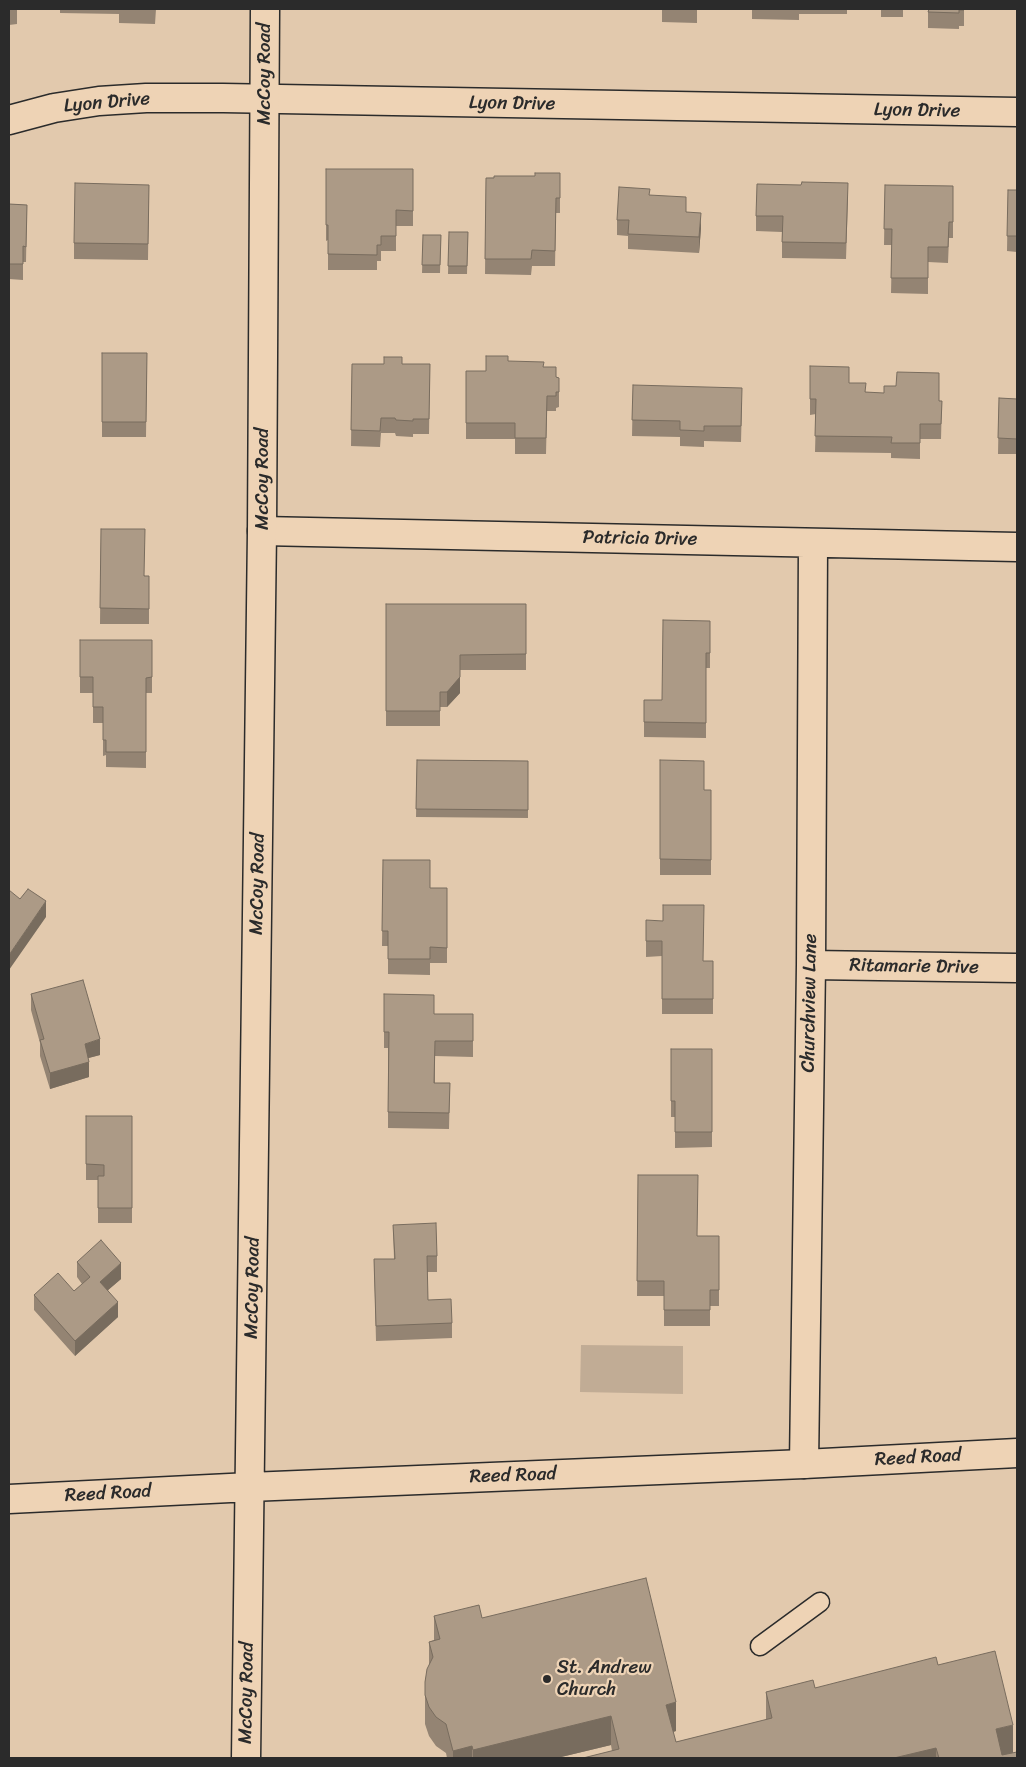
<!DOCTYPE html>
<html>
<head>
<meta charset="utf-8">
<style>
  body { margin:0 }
  #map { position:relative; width:1026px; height:1767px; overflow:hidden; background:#e2c9ad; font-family:Sriracha,sans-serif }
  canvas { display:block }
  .frame { position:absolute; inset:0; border:10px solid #2b2b2b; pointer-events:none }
</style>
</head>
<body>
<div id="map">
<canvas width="1026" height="1767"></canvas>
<div class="frame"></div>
</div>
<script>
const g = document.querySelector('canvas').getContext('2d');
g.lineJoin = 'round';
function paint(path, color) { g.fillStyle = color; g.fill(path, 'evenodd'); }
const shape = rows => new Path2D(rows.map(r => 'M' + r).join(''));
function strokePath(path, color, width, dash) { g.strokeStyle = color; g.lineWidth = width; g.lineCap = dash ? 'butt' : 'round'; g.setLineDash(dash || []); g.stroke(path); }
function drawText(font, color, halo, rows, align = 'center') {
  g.font = font + ' Sriracha,sans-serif'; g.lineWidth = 4.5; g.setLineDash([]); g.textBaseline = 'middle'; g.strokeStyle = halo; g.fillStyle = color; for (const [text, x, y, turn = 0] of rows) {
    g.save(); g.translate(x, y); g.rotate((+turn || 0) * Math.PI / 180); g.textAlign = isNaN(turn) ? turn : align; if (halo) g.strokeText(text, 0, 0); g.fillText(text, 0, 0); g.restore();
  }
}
paint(shape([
  [581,1345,683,1346,683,1394,580,1392]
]), '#c1ac95');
const service = shape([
  [760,1646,820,1602]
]);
const minor = shape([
  [9,120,54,108,99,101,146,98,223,98,1017,112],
  [262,531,1017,547],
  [811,965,1017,968],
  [804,1464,811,965,813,543]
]);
const secondary = shape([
  [9,1499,250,1487,804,1464,1017,1453],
  [246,1758,262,531,265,9]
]);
strokePath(service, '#2b2b2b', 21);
strokePath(minor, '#2b2b2b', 31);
strokePath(secondary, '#2b2b2b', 31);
strokePath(service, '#eed3b5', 18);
strokePath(minor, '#eed3b5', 28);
strokePath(secondary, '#eed3b5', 28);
paint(shape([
  [9,9,17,9,17,24,9,25],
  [60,9,156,9,155,24,119,23,119,14,60,13],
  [662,9,697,9,697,23,662,22],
  [752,9,847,9,847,14,799,14,799,20,752,19],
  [881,9,964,9,964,26,959,26,959,29,928,28,928,10,903,10,903,17,881,17],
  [326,169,413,169,413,226,396,226,396,251,381,251,381,261,377,261,377,270,328,270,328,240,326,241],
  [560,173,560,213,556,213,555,266,532,266,531,275,485,274,486,178,535,176],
  [149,185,148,260,74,259,74,243],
  [885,185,953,186,953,238,949,238,948,263,928,262,928,294,891,293,892,245,884,245],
  [1008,190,1017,190,1017,252,1007,251],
  [650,195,686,212,701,228,699,253,628,249,628,236,617,235,617,220],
  [848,198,846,259,782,258,782,232,756,231,756,216],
  [9,204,27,205,26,262,23,262,23,280,9,279],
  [449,232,468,232,467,274,448,274],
  [423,235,441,235,440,273,422,273],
  [102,353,147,353,146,437,102,437],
  [352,364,430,364,429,434,413,434,413,437,396,436,395,433,381,433,380,447,351,446],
  [810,366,849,383,866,392,942,401,941,439,920,439,920,459,891,458,891,453,815,452,816,414,810,415],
  [544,367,556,377,559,378,559,407,556,408,556,411,547,411,546,454,515,454,515,439,466,439,466,371,486,371],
  [633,385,742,403,741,442,704,441,704,447,680,446,680,437,632,436],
  [999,398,1017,399,1017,454,998,454],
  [101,529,145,576,149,576,149,624,100,624],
  [386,604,526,604,526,670,460,670,460,693,447,707,440,707,440,726,386,726],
  [710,621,710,668,706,668,706,738,644,737,644,700,662,700],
  [80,640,152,640,152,693,146,693,146,768,106,767,106,755,103,756,103,723,93,723,93,693,80,693],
  [417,760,528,761,528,818,416,817],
  [660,760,704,790,711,790,711,875,660,875],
  [383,860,430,888,447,888,447,963,430,963,430,975,388,974,388,946,382,946],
  [646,920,703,961,713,961,713,1014,662,1014,662,956,646,957],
  [31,994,100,1055,88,1058,89,1077,50,1089,40,1056,40,1043,31,1010],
  [384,994,434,1014,473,1014,473,1057,435,1056,435,1083,450,1083,449,1129,388,1128,388,1048,384,1048],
  [671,1049,712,1049,712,1147,675,1148,675,1117,671,1117],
  [86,1116,132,1116,132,1223,98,1223,98,1180,86,1180],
  [638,1175,697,1236,719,1236,719,1306,710,1306,710,1326,664,1326,664,1296,637,1296],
  [393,1225,437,1256,437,1272,427,1272,428,1300,452,1323,452,1338,376,1341,374,1259,394,1259],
  [77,1262,121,1279,108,1290,118,1317,75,1356,34,1310,34,1295,74,1291,82,1284,77,1277],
  [434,1616,482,1618,676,1731,673,1732,676,1742,766,1720,766,1692,815,1688,938,1665,1017,1758,583,1758,612,1751,611,1745,557,1758,447,1758,446,1753,436,1746,429,1736,425,1724,425,1682,429,1665,429,1642,434,1640]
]), '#948473');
paint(shape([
  [701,213,701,228,699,253,699,237],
  [460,655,460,693,447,707,447,692],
  [46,901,46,917,9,970,9,955],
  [100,1039,100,1055,85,1059,85,1044],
  [89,1062,89,1077,50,1089,50,1073],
  [121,1263,121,1279,100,1297,100,1282],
  [118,1302,118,1317,75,1356,75,1341],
  [676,1702,676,1731,666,1734,666,1705],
  [611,1716,611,1745,557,1758,473,1758,473,1750],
  [1013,1725,1013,1754,996,1758,996,1729],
  [472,1746,472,1758,453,1758,453,1751],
  [936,1748,936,1758,894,1758]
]), '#786c5e');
const building = shape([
  [929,9,964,9,964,10,959,10,959,13,928,12,929,9],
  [326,169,413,169,413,211,396,210,396,236,381,236,381,245,377,245,377,255,328,254,328,225,326,225,326,169],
  [535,173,560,173,560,198,556,198,555,251,532,250,531,259,485,259,486,178,494,178,494,176,535,176,535,173],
  [802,182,848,183,846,243,782,242,783,216,756,216,757,184,801,185,802,182],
  [75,183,149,185,148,244,74,243,75,183],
  [885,185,953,186,953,222,949,222,948,247,928,247,928,278,891,278,892,229,884,229,885,185],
  [619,187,650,189,649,195,686,197,686,212,701,213,699,237,628,234,629,220,617,220,619,187],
  [1008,190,1017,190,1017,236,1007,236,1008,190],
  [9,204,27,205,26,247,23,246,23,264,9,264,9,204],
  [449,232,468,232,467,266,448,266,449,232],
  [423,235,441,235,440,265,422,265,423,235],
  [102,353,147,353,146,422,102,422,102,353],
  [486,356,508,356,508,361,544,362,543,367,556,367,556,377,559,378,559,392,556,392,556,396,547,396,546,438,515,438,515,423,466,423,466,371,486,371,486,356],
  [384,357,402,357,402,364,430,364,429,419,413,419,413,421,396,420,395,418,381,418,380,431,351,430,352,364,384,364,384,357],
  [810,366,849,367,849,383,866,383,865,392,884,393,884,386,896,386,897,372,939,373,939,401,942,401,941,424,920,424,920,443,891,443,892,437,815,436,816,399,810,399,810,366],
  [633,385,742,388,741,426,704,426,704,431,680,430,680,421,632,420,633,385],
  [999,398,1017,399,1017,439,998,438,999,398],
  [101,529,145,529,144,576,149,576,149,609,100,608,101,529],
  [386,604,526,604,526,654,460,655,460,677,447,692,440,692,440,711,386,711,386,604],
  [663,620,710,621,710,653,706,653,706,723,644,722,644,700,662,700,663,620],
  [80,640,152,640,152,677,146,678,146,752,106,752,106,740,103,740,103,707,93,707,93,677,80,677,80,640],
  [417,760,528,761,528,810,416,809,417,760],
  [660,760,704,761,704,790,711,790,711,860,660,859,660,760],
  [383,860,430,860,430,888,447,888,447,948,430,947,430,959,388,959,388,931,382,931,383,860],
  [28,889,46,901,9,955,9,890,20,899,28,889],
  [663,905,704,905,703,961,713,961,713,999,662,999,662,941,646,941,646,920,663,921,663,905],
  [83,980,100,1039,85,1044,89,1062,50,1073,40,1040,44,1039,31,994,83,980],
  [384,994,434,995,434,1014,473,1014,473,1041,435,1041,434,1083,450,1083,449,1113,388,1112,389,1032,384,1032,384,994],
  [671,1049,712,1049,712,1132,675,1132,675,1101,671,1101,671,1049],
  [86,1116,132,1116,132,1208,98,1208,98,1176,104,1176,104,1165,86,1164,86,1116],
  [638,1175,698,1175,697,1236,719,1236,719,1290,710,1290,710,1310,664,1310,664,1281,637,1281,638,1175],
  [436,1223,437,1256,427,1256,428,1300,451,1299,452,1323,376,1326,374,1259,395,1259,393,1225,436,1223],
  [101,1240,121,1263,100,1282,118,1302,75,1341,34,1295,58,1273,74,1291,90,1277,77,1262,101,1240],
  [646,1578,676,1702,666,1705,676,1742,772,1718,766,1692,813,1680,815,1688,936,1657,938,1665,995,1651,1013,1725,996,1729,1002,1755,1017,1752,1017,1758,939,1758,936,1748,894,1758,583,1758,619,1749,611,1716,473,1750,472,1746,453,1751,446,1724,436,1717,429,1707,425,1695,425,1682,427,1669,433,1657,429,1642,440,1639,434,1616,479,1605,482,1618,646,1578]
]);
paint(building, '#ac9a86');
strokePath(building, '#786c5e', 1);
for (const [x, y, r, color] of [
  [547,1679,5,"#2b2b2b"]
]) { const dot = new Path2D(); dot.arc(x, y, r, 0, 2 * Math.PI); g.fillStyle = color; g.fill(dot); strokePath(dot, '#eed3b5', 2); }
drawText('19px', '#2b2b2b', '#eed3b5', [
  ["McCoy Road",265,74,-90],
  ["Lyon Drive",107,103,-5],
  ["Lyon Drive",512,104,1],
  ["Lyon Drive",917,111,1],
  ["McCoy Road",263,479,-90],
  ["Patricia Drive",640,539,1],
  ["McCoy Road",258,884,-89],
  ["Ritamarie Drive",914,967,1],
  ["Churchview Lane",810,1003,-89],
  ["McCoy Road",253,1288,-89],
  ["Reed Road",918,1458,-3],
  ["Reed Road",513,1476,-2],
  ["Reed Road",108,1494,-3],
  ["McCoy Road",247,1693,-89]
]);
drawText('19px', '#2b2b2b', '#eed3b5', [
  ["St. Andrew",557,1668],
  ["Church",557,1690]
], 'left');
</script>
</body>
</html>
